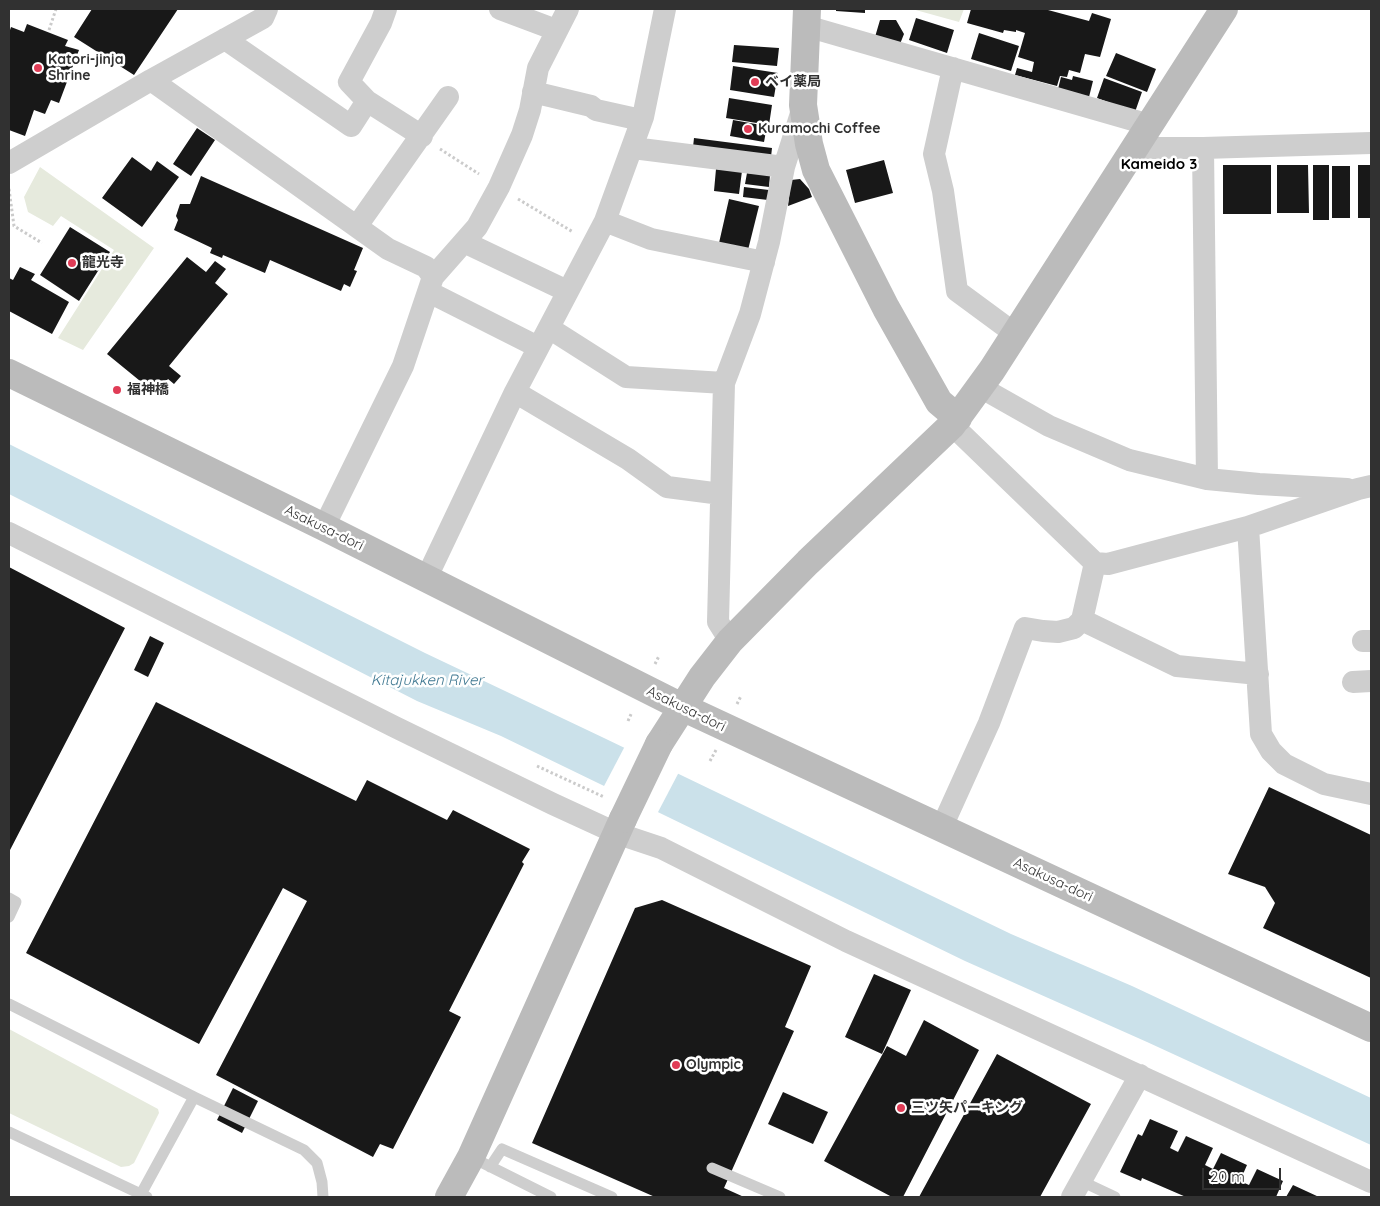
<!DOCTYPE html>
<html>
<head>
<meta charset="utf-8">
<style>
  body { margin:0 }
  #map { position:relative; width:1380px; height:1206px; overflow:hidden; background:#fff; font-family:Quicksand,sans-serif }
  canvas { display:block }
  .frame { position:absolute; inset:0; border:10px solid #313131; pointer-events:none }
  .scale { position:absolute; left:1202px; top:1168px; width:79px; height:22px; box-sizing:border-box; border:2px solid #313131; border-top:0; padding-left:6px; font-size:15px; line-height:18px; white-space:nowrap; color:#313131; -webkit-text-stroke:4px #fff; paint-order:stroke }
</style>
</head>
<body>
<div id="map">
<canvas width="1380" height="1206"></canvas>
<div class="frame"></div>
<div class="scale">20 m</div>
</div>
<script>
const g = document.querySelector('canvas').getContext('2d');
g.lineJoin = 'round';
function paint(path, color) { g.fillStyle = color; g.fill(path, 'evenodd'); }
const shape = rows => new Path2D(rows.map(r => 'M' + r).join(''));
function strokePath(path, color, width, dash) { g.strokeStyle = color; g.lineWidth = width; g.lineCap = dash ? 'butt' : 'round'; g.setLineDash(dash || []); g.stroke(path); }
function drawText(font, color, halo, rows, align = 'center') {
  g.font = font + ' Quicksand,"Noto Sans JP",sans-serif'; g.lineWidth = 5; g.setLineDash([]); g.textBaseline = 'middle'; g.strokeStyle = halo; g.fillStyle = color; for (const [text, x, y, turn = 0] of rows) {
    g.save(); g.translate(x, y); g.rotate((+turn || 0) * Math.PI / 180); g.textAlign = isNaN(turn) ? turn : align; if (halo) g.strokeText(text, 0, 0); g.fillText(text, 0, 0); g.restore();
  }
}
paint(shape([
  [912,9,964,9,959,22],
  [40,167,154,248,83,350,58,338,114,250,61,216,53,226,28,212,24,197],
  [9,1029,158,1109,159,1113,134,1163,129,1166,121,1167,9,1113]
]), '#e6eadd');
paint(shape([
  [9,444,425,653,604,738,1011,934,1132,986,1371,1098,1371,1145,1147,1042,965,961,501,736,417,701,292,637,9,494]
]), '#cbe1ea');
paint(shape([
  [625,746,679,772,657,814,603,788]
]), '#fff');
paint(shape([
  [92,9,178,9,134,75,74,37],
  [836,9,865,9,865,13,836,11],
  [971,9,1048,9,1048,10,1089,21,1092,13,1111,19,1100,57,1085,54,1080,73,1069,70,1067,77,1060,76,1057,86,1015,75,1017,68,1032,72,1034,62,1018,57,1025,33,1016,30,1016,32,1004,30,1003,33,967,23],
  [916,18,954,30,947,53,909,40],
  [880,20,896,20,904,34,900,44,875,37],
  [27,24,68,40,65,46,79,50,59,103,51,100,45,114,34,110,25,136,9,130,9,33,11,27,24,32],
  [979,33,1019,46,1011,71,971,59],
  [734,45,779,48,777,66,732,62],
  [1116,53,1156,69,1147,92,1106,76],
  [733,66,778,73,774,97,730,90],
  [1073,76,1093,81,1089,97,1058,89,1061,77,1072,80],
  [1104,78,1142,92,1135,112,1097,98],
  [729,98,772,105,769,125,726,118],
  [733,120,767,126,764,142,730,136],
  [197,128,215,140,191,176,173,164],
  [694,138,772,148,771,157,693,147],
  [132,157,151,171,157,161,179,177,142,227,102,198],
  [884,160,893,193,855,203,846,170],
  [1223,165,1271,165,1271,214,1223,214],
  [1277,165,1308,165,1309,213,1277,213],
  [1313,165,1329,165,1329,220,1313,220],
  [1358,165,1371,165,1371,218,1358,218],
  [1332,166,1350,166,1350,218,1332,218],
  [716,169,742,171,739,194,714,191],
  [747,173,770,175,769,187,745,184],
  [201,176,363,248,354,270,357,271,350,287,344,284,341,291,270,260,265,273,223,255,222,258,210,253,212,248,174,230,178,220,176,216,180,204,190,204],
  [800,179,809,189,812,197,788,206,791,180],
  [744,187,769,190,768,200,743,197],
  [729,199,759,206,748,250,719,243],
  [70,227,110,252,79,301,40,275],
  [187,257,206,272,215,261,226,269,215,283,228,294,169,366,181,376,174,384,168,379,156,394,107,354],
  [20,267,35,274,31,280,69,302,52,334,9,311,9,278,13,280],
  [9,567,125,628,9,852],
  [150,636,164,643,148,677,134,670],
  [156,702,356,801,367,780,447,820,453,810,530,849,522,862,524,864,449,1011,461,1017,393,1149,380,1144,373,1157,216,1075,307,901,283,888,199,1044,26,953],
  [1269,787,1371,835,1371,978,1263,928,1275,903,1265,887,1228,874],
  [662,900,811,966,785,1027,794,1031,724,1188,744,1197,655,1197,532,1143,635,908],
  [874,974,911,990,882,1054,845,1037],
  [924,1020,979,1050,903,1197,892,1197,824,1161,887,1046,906,1056],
  [997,1054,1091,1104,1040,1197,919,1197],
  [233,1088,258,1101,242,1133,217,1120],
  [783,1092,828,1112,813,1144,768,1124],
  [1150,1119,1178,1131,1170,1148,1178,1152,1186,1136,1213,1148,1205,1165,1213,1169,1221,1153,1247,1165,1240,1181,1249,1185,1257,1169,1283,1181,1276,1197,1186,1197,1142,1178,1141,1181,1120,1172,1138,1134,1142,1136],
  [1293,1185,1319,1197,1286,1197]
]), '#181818');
strokePath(shape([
  [49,30,56,9],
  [440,149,479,174],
  [9,189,14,226,42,243],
  [518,199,573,232],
  [655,664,659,656],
  [737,704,741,696],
  [628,721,632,712],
  [710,761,716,750],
  [537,766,604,797]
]), '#cbcbcb', 3, [2.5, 2.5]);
strokePath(shape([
  [9,898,16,902,9,917],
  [9,1004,194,1097,141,1194],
  [194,1097,304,1150,317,1163,322,1182,323,1197],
  [9,1132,147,1197],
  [471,1157,551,1197],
  [490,1167,502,1149,612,1197],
  [712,1168,780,1197],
  [1081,1181,1115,1197]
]), '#cecece', 11);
strokePath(shape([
  [500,9,556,30],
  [806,26,1150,125],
  [225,39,351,126,367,101,422,136],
  [953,68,934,154,943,191,957,291,1014,333],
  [151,80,388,249,426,267,433,277],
  [533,92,591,106,596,110,641,120],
  [367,101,349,82,381,23,386,9],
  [633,148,784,167],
  [1136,148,1203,148,1371,143],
  [1203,148,1207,479],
  [9,163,151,80,263,18,267,9],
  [605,221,651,239,764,262],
  [357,226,448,97],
  [464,242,567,291],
  [429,292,538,347],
  [549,328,626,377,724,383],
  [980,387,1049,426,1129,460,1207,479,1259,484,1347,489],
  [515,392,628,459,667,487,721,494],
  [952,425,1095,563,1108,564,1248,527,1358,489,1371,486],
  [324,527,403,366,433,277,477,227,499,187,522,135,530,110,538,68,568,9],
  [1248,527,1261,734,1271,751,1284,764,1324,784,1371,794],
  [9,533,395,727,553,804,616,833,661,848,846,941,1371,1182],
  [1095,563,1082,620,1177,666,1258,674],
  [426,579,515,392,605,221,643,117,665,9],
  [730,641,718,622,724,383,750,314,769,242,784,167,803,107],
  [1363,641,1371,641],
  [1353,682,1371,681],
  [941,829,989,723,1025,628,1043,631,1058,632,1074,628,1082,620],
  [1072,1197,1140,1075]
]), '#cecece', 22);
strokePath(shape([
  [807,9,803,105,809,144,816,170,886,308,939,402,958,418],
  [9,373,324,527,682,707,1371,1028],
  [659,744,702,677,730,641,808,562,952,425,992,370,1224,9],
  [449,1197,471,1157,623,819]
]), '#bbb', 28);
strokePath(shape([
  [623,819,659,744]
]), '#bbb', 28);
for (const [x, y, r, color] of [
  [38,68,5,"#e03c56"],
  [755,82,5,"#e03c56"],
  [748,129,5,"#e03c56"],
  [72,263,5,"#e03c56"],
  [117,390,5,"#e03c56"],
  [676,1065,5,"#e03c56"],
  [901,1108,5,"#e03c56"]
]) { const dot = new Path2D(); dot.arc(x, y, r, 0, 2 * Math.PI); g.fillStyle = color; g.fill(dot); strokePath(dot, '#fff', 2); }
drawText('bold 14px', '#313131', '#fff', [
  ["Katori-jinja",48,60],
  ["Shrine",48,76],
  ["ベイ薬局",765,82],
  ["Kuramochi Coffee",758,129],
  ["龍光寺",82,263],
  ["福神橋",127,390],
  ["Olympic",686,1065],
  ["三ツ矢パーキング",911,1108]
], 'left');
drawText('14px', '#313131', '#fff', [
  ["Asakusa-dori",324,528,26],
  ["Asakusa-dori",686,709,26],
  ["Asakusa-dori",1053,880,25]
]);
drawText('bold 15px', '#000', '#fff', [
  ["Kameido 3",1159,164]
]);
drawText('italic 15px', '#417992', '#fff', [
  ["Kitajukken River",427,680]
]);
</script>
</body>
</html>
